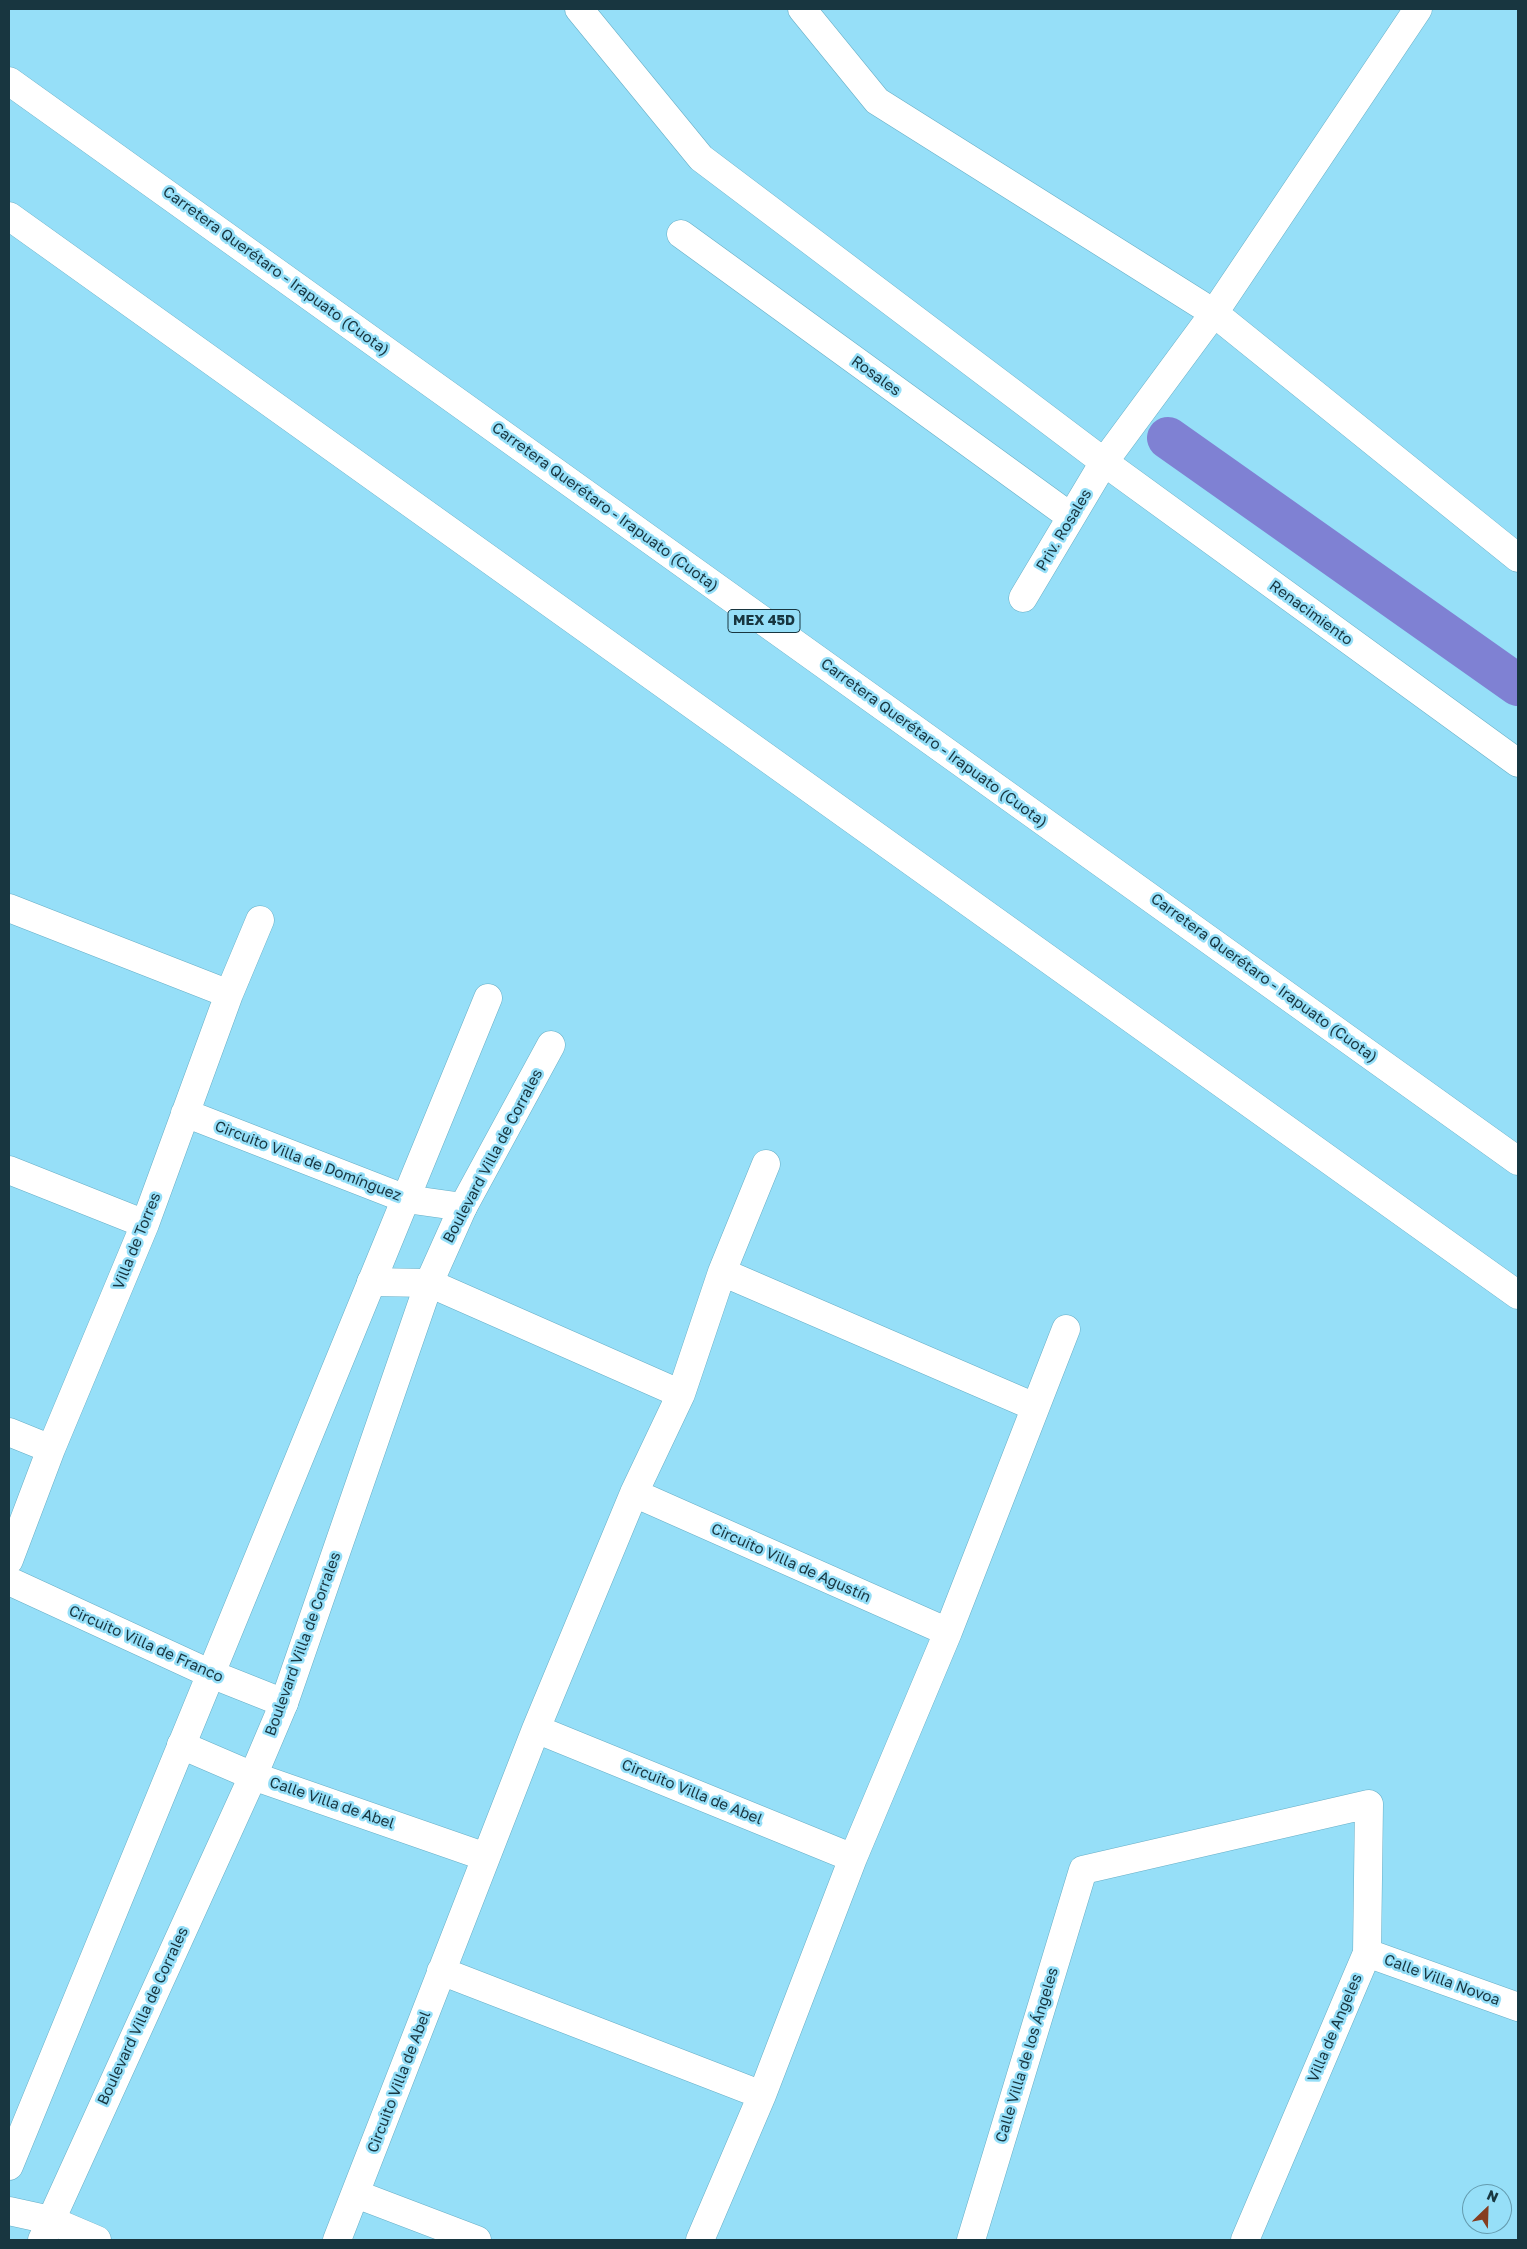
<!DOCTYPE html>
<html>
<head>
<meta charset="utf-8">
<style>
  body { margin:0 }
  #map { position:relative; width:1527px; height:2249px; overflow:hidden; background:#96dff8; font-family:"Golos Text",sans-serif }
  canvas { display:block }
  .frame { position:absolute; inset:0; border:10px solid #183640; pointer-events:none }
  .north { position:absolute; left:1462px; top:2184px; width:50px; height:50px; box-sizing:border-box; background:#96dff8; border:1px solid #649bae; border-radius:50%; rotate:24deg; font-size:14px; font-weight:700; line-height:20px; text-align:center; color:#183640 }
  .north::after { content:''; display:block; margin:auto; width:18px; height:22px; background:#863d20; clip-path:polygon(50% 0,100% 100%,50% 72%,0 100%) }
</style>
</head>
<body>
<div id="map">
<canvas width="1527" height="2249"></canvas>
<div class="frame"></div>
<div class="north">N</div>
</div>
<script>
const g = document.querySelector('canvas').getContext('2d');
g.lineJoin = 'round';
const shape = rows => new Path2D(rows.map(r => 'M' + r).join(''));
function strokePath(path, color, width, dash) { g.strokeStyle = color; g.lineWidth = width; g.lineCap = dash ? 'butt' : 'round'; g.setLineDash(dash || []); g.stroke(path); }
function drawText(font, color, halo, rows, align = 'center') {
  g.font = font + ' "Golos Text",sans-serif'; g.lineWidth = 5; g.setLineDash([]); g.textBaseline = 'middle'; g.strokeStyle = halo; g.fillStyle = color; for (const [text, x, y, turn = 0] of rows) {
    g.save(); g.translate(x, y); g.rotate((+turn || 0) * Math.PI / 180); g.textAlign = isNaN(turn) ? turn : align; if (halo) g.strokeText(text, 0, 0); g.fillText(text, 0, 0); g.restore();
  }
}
strokePath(shape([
  [1168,438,1518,685]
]), '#7f81d3', 42);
const street = shape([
  [579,9,701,158,1104,462,1518,763],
  [802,9,877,101,1214,313,1518,558],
  [681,234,1071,517],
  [1023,598,1104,462,1214,313,1418,9],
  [9,908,229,994],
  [185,1113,406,1199,463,1207],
  [9,1170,145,1224],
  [722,1272,1035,1407],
  [371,1282,429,1283,681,1394],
  [9,1432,51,1449],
  [634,1493,948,1632],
  [9,1560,51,1449,145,1224,229,994,260,920],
  [9,1581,211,1674,284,1703],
  [536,1729,853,1858],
  [181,1745,253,1776,486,1857],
  [1367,1953,1518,2007],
  [441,1971,762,2095],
  [356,2194,477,2240],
  [9,2211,50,2220,97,2240],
  [337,2240,536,1729,634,1493,681,1394,722,1272,766,1164],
  [700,2240,762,2095,853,1858,948,1632,1066,1329]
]);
const secondary = shape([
  [9,2166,488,998],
  [42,2240,253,1776,284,1703,429,1283,463,1207,551,1045],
  [971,2240,1083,1870,1369,1804,1367,1953,1245,2240]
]);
const highway = shape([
  [9,81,1518,1161],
  [9,216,1518,1295]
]);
strokePath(street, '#66aec6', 29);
strokePath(secondary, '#66aec6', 29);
strokePath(highway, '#66aec6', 29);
strokePath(street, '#fff', 28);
strokePath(secondary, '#fff', 28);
strokePath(highway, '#fff', 28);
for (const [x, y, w] of [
  [764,621,72]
]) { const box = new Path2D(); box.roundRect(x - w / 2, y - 11.5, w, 23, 4); g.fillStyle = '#96dff8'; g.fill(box); strokePath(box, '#183640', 1); }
drawText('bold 14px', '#183640', null, [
  ["MEX 45D",764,621]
]);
drawText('15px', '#183640', '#96dff8', [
  ["Carretera Querétaro - Irapuato (Cuota)",276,271,36],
  ["Rosales",876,376,36],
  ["Carretera Querétaro - Irapuato (Cuota)",605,507,36],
  ["Priv. Rosales",1064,530,-59],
  ["Renacimiento",1311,613,36],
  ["Carretera Querétaro - Irapuato (Cuota)",934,743,36],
  ["Carretera Querétaro - Irapuato (Cuota)",1264,978,36],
  ["Boulevard Villa de Corrales",493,1156,-62],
  ["Circuito Villa de Domínguez",308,1161,21],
  ["Villa de Torres",137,1241,-68],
  ["Circuito Villa de Agustín",791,1563,24],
  ["Circuito Villa de Franco",146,1644,24],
  ["Boulevard Villa de Corrales",303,1644,-70],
  ["Circuito Villa de Abel",692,1792,22],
  ["Calle Villa de Abel",332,1803,19],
  ["Calle Villa Novoa",1442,1980,20],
  ["Boulevard Villa de Corrales",143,2016,-65],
  ["Villa de Angeles",1335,2028,-67],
  ["Calle Villa de los Ángeles",1027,2055,-73],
  ["Circuito Villa de Abel",399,2082,-69]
]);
</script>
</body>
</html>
